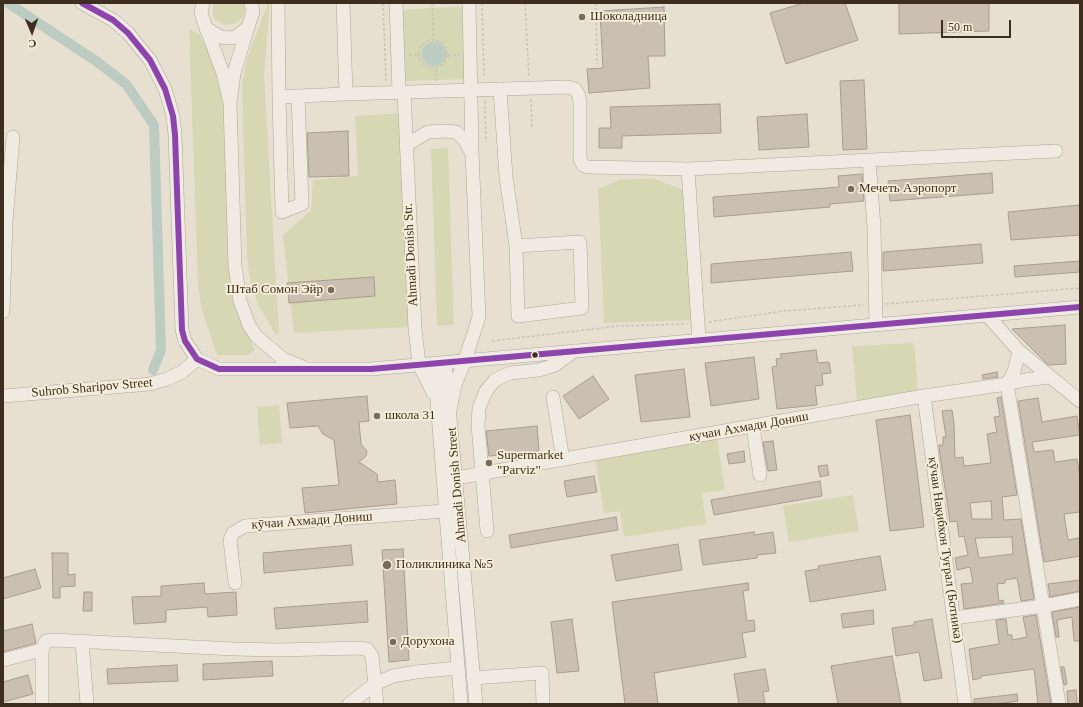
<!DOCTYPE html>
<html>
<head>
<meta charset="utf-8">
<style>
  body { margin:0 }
  #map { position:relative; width:1083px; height:707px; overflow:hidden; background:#e7e0d1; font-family:Georgia,serif }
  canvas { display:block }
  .frame { position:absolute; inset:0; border:4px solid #3d2e20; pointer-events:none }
  .north { position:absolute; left:12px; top:12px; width:40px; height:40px; -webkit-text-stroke:3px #f7eed8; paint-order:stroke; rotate:178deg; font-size:11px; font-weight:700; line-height:16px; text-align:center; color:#3d2e20 }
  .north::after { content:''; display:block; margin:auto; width:14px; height:18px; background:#3d2e20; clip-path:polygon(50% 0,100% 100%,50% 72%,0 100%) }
  .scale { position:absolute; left:941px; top:20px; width:70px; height:18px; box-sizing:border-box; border:2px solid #3d2e20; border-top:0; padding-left:5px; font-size:12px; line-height:14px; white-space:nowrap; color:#3d2e20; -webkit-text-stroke:3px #f7eed8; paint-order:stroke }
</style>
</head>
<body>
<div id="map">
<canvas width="1083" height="707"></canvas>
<div class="frame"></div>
<div class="north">С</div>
<div class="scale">50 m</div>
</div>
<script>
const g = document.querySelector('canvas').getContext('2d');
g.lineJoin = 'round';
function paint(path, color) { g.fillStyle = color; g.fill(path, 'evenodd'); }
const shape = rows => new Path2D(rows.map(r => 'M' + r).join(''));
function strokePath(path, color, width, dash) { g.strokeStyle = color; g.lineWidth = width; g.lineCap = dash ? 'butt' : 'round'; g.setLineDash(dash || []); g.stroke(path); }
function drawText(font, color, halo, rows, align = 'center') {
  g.font = font + ' Georgia,serif'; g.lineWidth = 3.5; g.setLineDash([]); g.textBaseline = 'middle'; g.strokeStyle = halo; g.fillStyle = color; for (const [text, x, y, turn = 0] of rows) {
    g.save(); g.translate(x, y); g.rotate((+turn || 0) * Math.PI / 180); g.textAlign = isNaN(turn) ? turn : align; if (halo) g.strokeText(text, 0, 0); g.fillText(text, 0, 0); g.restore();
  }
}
paint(shape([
  [213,3,244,3,245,11,243,17,235,24,224,25,215,19,213,15],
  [268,3,270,3,264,76,279,333,276,335,258,304,250,282,247,255,243,127,242,84,247,58],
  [460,7,463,9,469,79,403,81,402,12,408,9],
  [189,29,199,34,216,65,222,92,231,268,235,307,255,350,248,355,217,355,202,310,198,287],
  [401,113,409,327,294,333,283,235,311,211,313,180,358,176,355,116],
  [448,148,454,325,437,326,431,149],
  [653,178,683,190,693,320,604,323,598,189,620,180],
  [914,343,918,392,857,401,852,346],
  [279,405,282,443,260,445,257,407],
  [717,438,725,490,702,493,706,524,624,537,620,511,604,513,595,457],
  [853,495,859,531,789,542,783,506]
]), '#d6d7b3');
paint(shape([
  '422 54a12 12 0 1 1 24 0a12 12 0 1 1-24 0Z'
]), '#bcccc2');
strokePath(shape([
  [8,3,96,61,126,84,154,125,161,350,153,370]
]), '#bcccc2', 10);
const building = shape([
  [804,3,845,3,858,40,786,64,770,13,804,3],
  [899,3,989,3,989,31,899,34,899,3],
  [664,7,665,56,648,56,650,88,589,93,587,69,603,68,600,11,664,7],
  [864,80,867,149,843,150,840,81,864,80],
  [720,104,721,133,622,136,622,148,599,148,599,128,611,128,610,107,720,104],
  [807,114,809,147,759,150,757,117,807,114],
  [348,131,349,176,309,177,307,133,348,131],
  [992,173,993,193,890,201,888,181,992,173],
  [862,174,864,201,830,204,830,207,714,217,713,197,839,187,838,176,862,174],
  [1080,205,1080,235,1011,240,1008,212,1080,205],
  [981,244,983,263,883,271,883,252,981,244],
  [851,252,853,271,711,283,711,264,851,252],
  [1080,261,1080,272,1015,277,1014,266,1080,261],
  [374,277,375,296,289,303,287,283,374,277],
  [1065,325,1066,364,1048,365,1012,329,1065,325],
  [816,350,818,363,829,362,831,373,822,374,823,385,815,386,817,405,777,409,772,367,777,366,776,359,782,358,780,354,816,350],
  [754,357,759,399,711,406,705,363,754,357],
  [684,369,690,417,641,422,635,375,684,369],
  [997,372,998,377,983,379,982,375,997,372],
  [593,376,609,399,579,419,563,396,593,376],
  [367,396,369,421,359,422,361,444,367,451,366,456,359,462,377,474,378,482,395,480,397,504,305,513,302,488,339,485,334,440,323,434,318,426,290,428,287,403,367,396],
  [1001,397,1017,495,1002,497,1004,520,1021,519,1034,599,1021,601,1017,578,1005,580,1005,583,997,584,999,601,1003,600,1004,603,964,609,961,584,973,583,970,567,957,570,955,558,968,555,964,536,959,537,957,521,950,522,939,448,939,445,943,445,943,437,946,437,942,411,952,410,954,424,955,458,963,457,964,466,991,463,987,434,997,432,994,417,1000,416,997,398,1001,397],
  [991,501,992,519,972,519,970,503,991,501],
  [1012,537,1013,554,979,558,975,538,1012,537],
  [1038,398,1042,422,1077,416,1080,435,1032,442,1034,452,1053,450,1055,462,1077,459,1080,477,1080,512,1064,514,1068,540,1080,538,1080,556,1044,562,1018,401,1038,398],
  [910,415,924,527,890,531,876,420,910,415],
  [537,426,539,451,489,456,486,431,537,426],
  [773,441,777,470,768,471,763,442,773,441],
  [744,451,745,462,729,464,727,454,744,451],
  [827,465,829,475,820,477,818,466,827,465],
  [594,476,597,492,567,497,564,481,594,476],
  [820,481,822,496,714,515,711,500,820,481],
  [616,517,618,530,511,548,509,535,616,517],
  [754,532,754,535,773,532,776,553,757,555,757,558,703,565,699,540,754,532],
  [678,544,682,570,616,581,611,555,678,544],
  [351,545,353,565,264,573,263,553,351,545],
  [403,549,409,660,389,662,382,550,403,549],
  [52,553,68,553,68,575,75,574,75,586,60,587,60,598,53,598,52,553],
  [880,556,886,590,810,602,805,571,819,569,818,566,880,556],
  [35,569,41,588,3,599,3,578,35,569],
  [1080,580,1080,591,1050,597,1048,584,1080,580],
  [204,583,205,594,236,592,237,615,208,617,207,607,166,610,166,622,134,624,132,597,161,596,161,586,204,583],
  [748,583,749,590,743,591,747,621,754,620,755,631,742,633,746,657,654,673,658,704,625,704,612,602,748,583],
  [84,592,92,592,92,611,83,611,84,592],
  [367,601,368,622,276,629,274,608,367,601],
  [1080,607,1080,641,1074,641,1072,617,1057,620,1059,637,1056,637,1052,612,1080,607],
  [873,610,874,624,843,628,841,614,873,610],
  [1036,615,1051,704,1038,704,1034,669,981,676,981,678,973,680,969,649,999,644,996,620,1006,619,1008,635,1012,635,1012,640,1027,637,1023,617,1036,615],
  [572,619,579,671,557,673,551,622,572,619],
  [932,619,942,678,924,681,919,652,896,656,892,628,914,625,914,622,932,619],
  [32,624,36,643,3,652,3,631,32,624],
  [892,656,901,704,838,704,831,666,892,656],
  [272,661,273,676,203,680,203,664,272,661],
  [177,665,178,681,108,684,107,669,177,665],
  [1061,667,1064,667,1067,684,1064,685,1061,667],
  [765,669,769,691,763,692,765,704,739,704,734,674,765,669],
  [28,675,33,694,3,702,3,682,28,675],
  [1076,690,1077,703,1068,704,1067,691,1076,690],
  [1017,694,1018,701,997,704,974,704,974,699,1017,694]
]);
paint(building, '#cbbfb2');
strokePath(building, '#a89c90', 1);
const minor = shape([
  [82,3,113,20,128,33,150,60,165,89,173,116,175,135,182,330,185,341,197,359,219,369,371,369,1080,307],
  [203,3,201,13,206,28,220,37,228,38,236,37,248,27,253,12,251,3],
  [278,3,279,97],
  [343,3,346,94,567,87,575,89,579,96,580,104,580,159,583,165,587,167,688,169,1056,151],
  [396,3,399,92],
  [206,28,223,73,230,103,234,73,248,27],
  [500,89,506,177,516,246,518,316,582,308,580,242,516,246],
  [404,92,415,329,419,364,433,393],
  [298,96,302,204,282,212,279,97,298,96,346,94],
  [230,103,235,266,240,301,249,325,256,336,283,359,303,367],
  [406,145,428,132,445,131,456,132,464,139,471,152],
  [869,160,874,227,876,325],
  [688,169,699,340],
  [3,312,6,221,13,137],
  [987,315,1019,351,1080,401],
  [445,362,476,704],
  [434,363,461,704],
  [1049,377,1025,380,1007,384,1059,704],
  [3,396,150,384,167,379,182,372,197,359],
  [924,396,965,704],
  [553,397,563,460],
  [450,410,455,385,465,360,479,317,472,153,469,3],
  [753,427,760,475],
  [456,478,924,396,1007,384,1014,372,1019,351],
  [487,531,478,425,479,408,486,391,495,380,510,373,539,370,555,365,574,351],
  [235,583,230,540,233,533,245,526,445,511],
  [954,618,1043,606,1080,599],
  [82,642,87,704],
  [3,660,42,650],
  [473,678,542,673,543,704],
  [42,704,42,650,46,641,53,640,235,649,278,650,359,648,367,649,372,656,377,704],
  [349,704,375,684,393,676,416,672,458,668]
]);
strokePath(minor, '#ada599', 14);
strokePath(shape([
  [383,3,386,81],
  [432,3,434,40],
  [482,3,484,78],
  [525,3,529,77],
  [596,3,597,64],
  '419 54a14 14 0 1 1 28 0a14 14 0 1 1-28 0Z',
  [409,55,419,54],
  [448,56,460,55],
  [436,69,436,81],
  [531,99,532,128],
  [485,101,486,142],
  [886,304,1080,288],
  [709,322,783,311,864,305],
  [492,341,618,326,687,324]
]), '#c8c2b9', 1.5, [3, 2]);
strokePath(minor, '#efebe3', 13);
strokePath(shape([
  [82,3,113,20,128,33,150,60,165,89,173,116,175,135,182,330,185,341,197,359,219,369,371,369,1080,307]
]), '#8e44ad', 6);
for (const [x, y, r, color] of [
  [582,17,4,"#786c5e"],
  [851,189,4,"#786c5e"],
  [331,290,4,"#786c5e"],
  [535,355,3.5,"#3d2e20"],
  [377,416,4,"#786c5e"],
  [489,463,4,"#786c5e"],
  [387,565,5,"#786c5e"],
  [393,642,4,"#786c5e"]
]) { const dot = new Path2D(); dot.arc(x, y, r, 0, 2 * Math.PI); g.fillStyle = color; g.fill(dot); strokePath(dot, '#f7eed8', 1.5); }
drawText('13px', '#3d2e20', '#f7eed8', [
  ["Шоколадница",590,17],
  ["Мечеть Аэропорт",859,189],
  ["Штаб Сомон Эйр",323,290,"right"],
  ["школа 31",385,416],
  ["Supermarket",497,456],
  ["\"Parviz\"",497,471],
  ["Поликлиника №5",396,565],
  ["Дорухона",401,642]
], 'left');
drawText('13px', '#3d2e20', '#f7eed8', [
  ["Ahmadi Donish Str.",411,255,-93],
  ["Suhrob Sharipov Street",92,388,-5],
  ["кучаи Ахмади Дониш",749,427,-10],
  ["Ahmadi Donish Street",457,485,-95],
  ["кӯчаи Ахмади Дониш",312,521,-4],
  ["кӯчаи Нақибхон Туғрал (Ботника)",945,550,82]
]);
</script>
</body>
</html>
